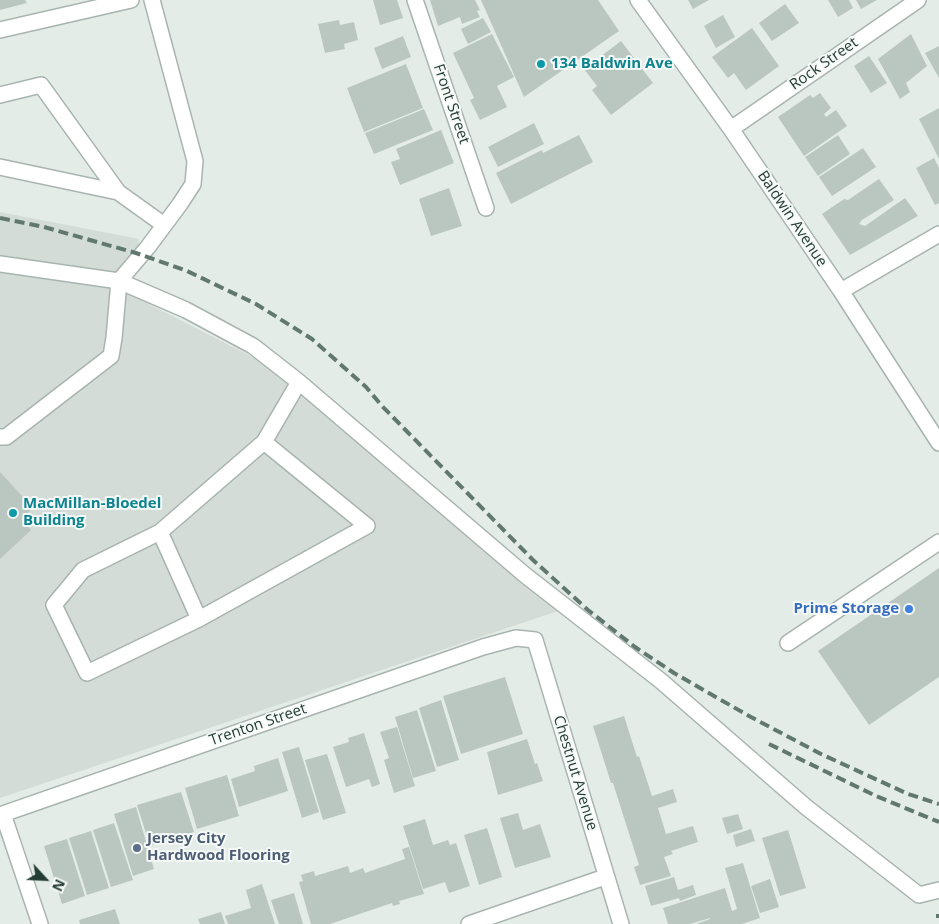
<!DOCTYPE html>
<html>
<head>
<meta charset="utf-8">
<style>
  body { margin:0 }
  #map { position:relative; width:939px; height:924px; overflow:hidden; background:#e4ece8; font-family:"Open Sans",sans-serif }
  canvas { display:block }
  .north { position:absolute; left:20px; top:854px; width:50px; height:50px; -webkit-text-stroke:4px #f5f9f7; paint-order:stroke; rotate:115deg; font-size:14px; font-weight:700; line-height:20px; text-align:center; color:#253c35 }
  .north::after { content:''; display:block; margin:auto; width:18px; height:22px; background:#253c35; clip-path:polygon(50% 0,100% 100%,50% 72%,0 100%) }
</style>
</head>
<body>
<div id="map">
<canvas width="939" height="924"></canvas>
<div class="north">N</div>
</div>
<script>
const g = document.querySelector('canvas').getContext('2d');
g.lineJoin = 'round';
function paint(path, color) { g.fillStyle = color; g.fill(path, 'evenodd'); }
const shape = rows => new Path2D(rows.map(r => 'M' + r).join(''));
function strokePath(path, color, width, dash) { g.strokeStyle = color; g.lineWidth = width; g.lineCap = dash ? 'butt' : 'round'; g.setLineDash(dash || []); g.stroke(path); }
function drawText(font, color, halo, rows, align = 'center') {
  g.font = font + ' "Open Sans",sans-serif'; g.lineWidth = 4; g.setLineDash([]); g.textBaseline = 'middle'; g.strokeStyle = halo; g.fillStyle = color; for (const [text, x, y, turn = 0] of rows) {
    g.save(); g.translate(x, y); g.rotate((+turn || 0) * Math.PI / 180); g.textAlign = isNaN(turn) ? turn : align; if (halo) g.strokeText(text, 0, 0); g.fillText(text, 0, 0); g.restore();
  }
}
paint(shape([
  [0,212,139,239,131,295,276,369,564,609,0,798]
]), '#d3dcd7');
paint(shape([
  [0,0,25,0,27,3,0,10],
  [373,0,397,0,403,18,380,25],
  [430,0,475,0,480,10,477,11,480,17,462,24,460,17,438,26],
  [481,0,598,0,619,31,524,97],
  [688,0,709,0,693,9],
  [828,0,849,0,853,8,838,17],
  [856,0,877,0,861,9],
  [785,4,799,23,772,41,759,23],
  [723,15,735,37,716,48,704,26],
  [483,18,491,32,468,44,461,29],
  [339,20,340,25,354,22,358,40,344,44,345,49,325,53,318,24],
  [752,28,779,66,746,90,734,73,728,78,712,57],
  [492,34,514,77,497,86,507,107,480,120,470,100,474,98,453,53],
  [911,34,927,66,906,83,910,92,900,99,878,59],
  [403,36,411,57,382,69,374,48],
  [621,41,653,83,611,115,592,90,597,86,584,69],
  [939,46,939,78,925,53],
  [869,56,887,83,871,93,854,66],
  [406,64,423,108,364,132,347,88],
  [820,93,831,108,824,114,826,117,836,110,847,126,804,156,778,117,810,95,813,98],
  [939,108,939,159,919,119],
  [424,109,433,130,374,154,365,133],
  [534,123,544,144,498,167,488,147],
  [441,130,454,163,400,185,391,162,400,159,396,149],
  [579,135,593,162,511,204,496,173,542,150,543,153],
  [838,135,850,154,818,176,805,157],
  [863,148,876,167,832,196,819,177],
  [934,158,939,168,939,203,935,205,916,168],
  [879,179,894,200,862,220,859,224,865,226,905,198,918,216,850,255,822,214,844,199,848,200],
  [449,188,462,226,431,236,419,199],
  [0,472,33,508,21,519,31,530,0,559],
  [939,568,939,677,869,725,818,651],
  [505,677,523,734,461,754,443,696],
  [441,700,459,760,437,767,419,708],
  [417,710,436,771,413,778,395,717],
  [624,716,637,757,639,756,652,796,673,789,677,802,658,808,666,834,693,826,698,842,671,851,673,854,664,857,671,876,640,885,634,867,639,865,613,783,611,783,593,726],
  [397,727,415,786,394,793,384,760,389,758,380,732],
  [364,733,380,784,372,787,369,779,346,787,333,747,349,742,348,738],
  [527,739,535,764,537,763,543,781,498,795,487,752],
  [299,747,319,812,302,818,282,752],
  [327,754,346,813,323,820,305,760],
  [278,758,288,791,239,807,231,779,255,771,254,766],
  [227,775,239,816,197,829,185,788],
  [181,792,194,832,150,846,137,805],
  [136,807,154,869,133,876,114,814],
  [518,813,523,830,540,824,551,857,515,868,500,818],
  [738,814,743,829,727,834,722,818],
  [425,819,433,845,448,840,450,845,456,843,470,886,449,893,445,882,423,889,403,826],
  [114,823,133,880,111,887,93,830],
  [487,828,502,877,479,885,464,835],
  [751,829,755,841,736,847,733,835],
  [788,830,806,888,780,896,762,838],
  [91,831,109,888,87,895,69,838],
  [67,839,85,896,62,904,44,846],
  [409,847,424,894,399,901,400,904,393,906,392,903,330,924,311,924,299,882,303,881,301,875,314,871,315,876,348,866,350,873,363,868,365,873,405,859,402,849],
  [743,863,760,918,742,924,696,924,710,919,710,918,690,924,668,924,663,908,725,888,732,911,737,909,725,868],
  [674,877,678,890,693,885,696,895,680,901,679,898,651,906,645,886],
  [770,879,779,907,760,913,751,886],
  [262,884,275,924,228,924,225,916,251,908,246,890],
  [294,893,303,924,279,924,271,900],
  [115,909,120,924,80,924,79,920],
  [221,912,225,924,200,924,198,919]
]), '#bac7c1');
const minor = shape([
  [415,0,486,208],
  [638,0,731,129,841,291,939,443],
  [0,30,131,0],
  [0,95,41,85,118,192,164,225],
  [731,129,918,0],
  [0,167,118,192],
  [0,264,119,281,148,247,180,204,193,184,195,161,152,0],
  [841,291,939,234],
  [299,382,525,575,661,681,806,807,919,895,939,890],
  [0,437,6,437,111,356,114,338,119,281,186,310,253,346,299,382,264,442,160,532,83,570,54,605,87,673,199,619,367,526,264,442],
  [160,532,199,619],
  [788,643,939,542],
  [3,814,40,924],
  [0,815,483,647,516,638,535,640,621,924],
  [469,924,605,877]
]);
strokePath(minor, '#a7b4af', 18);
strokePath(minor, '#fff', 15);
strokePath(shape([
  [0,218,44,227,136,253,187,271,256,304,312,339,366,387,382,406,533,560,588,610,635,647,674,673,749,716,821,754,908,794,939,804],
  [769,744,876,796,939,822],
  [936,916,939,916]
]), '#607870', 4, [10, 5]);
for (const [x, y, r, color] of [
  [541,64,5,"#0f9aa8"],
  [13,513,5,"#0f9aa8"],
  [909,609,5,"#3f7fe0"],
  [137,848,5,"#5c6f8a"]
]) { const dot = new Path2D(); dot.arc(x, y, r, 0, 2 * Math.PI); g.fillStyle = color; g.fill(dot); strokePath(dot, '#f5f9f7', 2); }
drawText('bold 15px', '#0d838f', '#f5f9f7', [
  ["134 Baldwin Ave",551,64],
  ["MacMillan-Bloedel",23,504],
  ["Building",23,521]
], 'left');
drawText('15px', '#253c35', '#f5f9f7', [
  ["Rock Street",824,64,-35],
  ["Front Street",451,104,71],
  ["Baldwin Avenue",792,219,56],
  ["Trenton Street",258,725,-19],
  ["Chestnut Avenue",575,773,73]
]);
drawText('bold 15px', '#366cbe', '#f5f9f7', [
  ["Prime Storage",899,609]
], 'right');
drawText('bold 15px', '#4e5e75', '#f5f9f7', [
  ["Jersey City",147,839],
  ["Hardwood Flooring",147,856]
], 'left');
</script>
</body>
</html>
